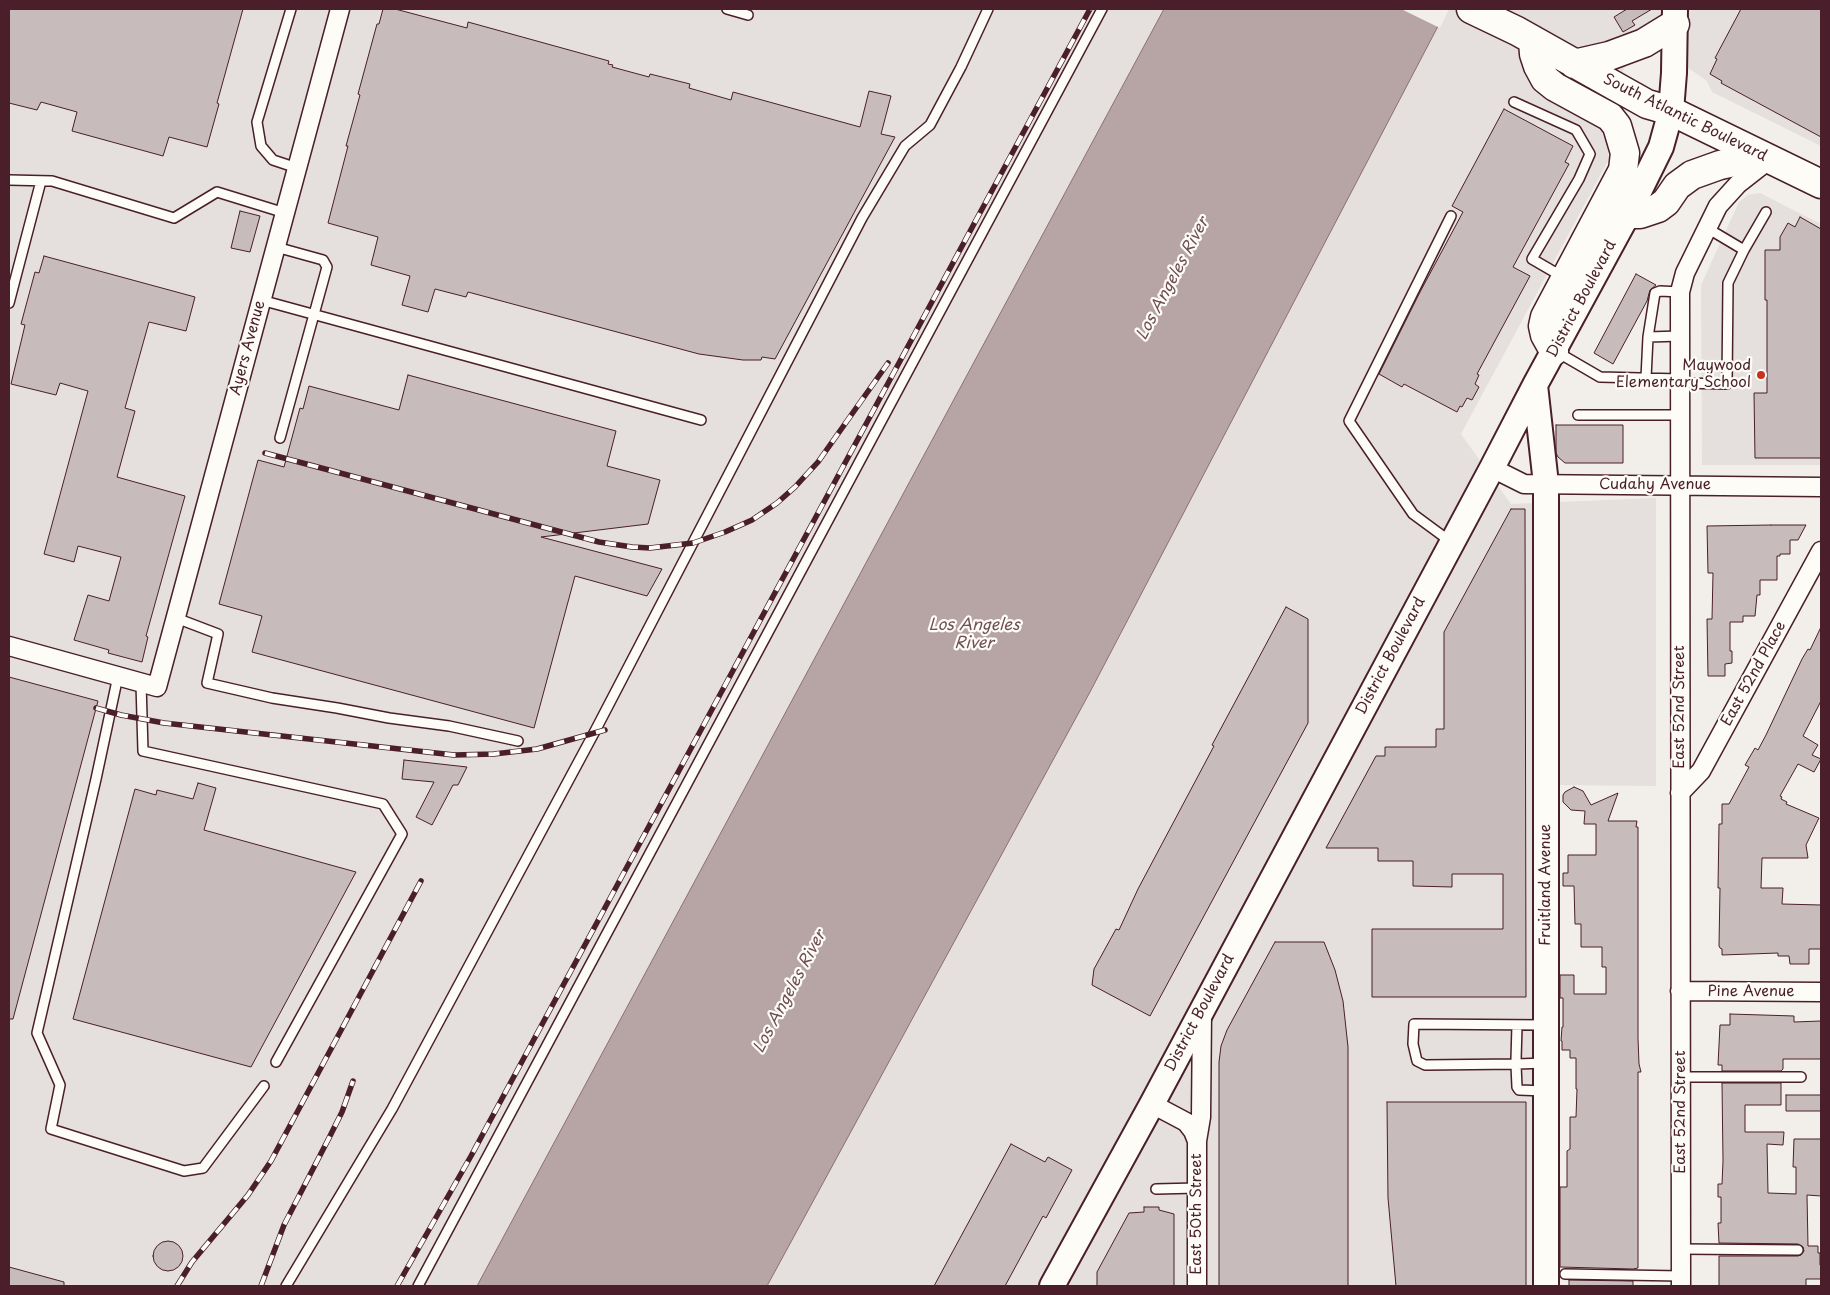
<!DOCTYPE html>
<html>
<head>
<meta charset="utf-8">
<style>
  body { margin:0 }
  #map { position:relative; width:1830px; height:1295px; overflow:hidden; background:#f2efeb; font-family:"Playpen Sans",sans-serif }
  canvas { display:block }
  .frame { position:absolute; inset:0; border:10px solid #4a1f2b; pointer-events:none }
</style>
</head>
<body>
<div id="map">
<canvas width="1830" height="1295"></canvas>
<div class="frame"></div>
</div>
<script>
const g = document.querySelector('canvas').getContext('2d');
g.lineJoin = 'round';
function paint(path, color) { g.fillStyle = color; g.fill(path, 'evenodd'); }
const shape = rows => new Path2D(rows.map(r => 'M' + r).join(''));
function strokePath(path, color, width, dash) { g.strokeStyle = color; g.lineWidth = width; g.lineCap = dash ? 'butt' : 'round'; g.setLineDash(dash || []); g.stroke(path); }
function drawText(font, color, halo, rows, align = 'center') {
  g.font = font + ' "Playpen Sans",sans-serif'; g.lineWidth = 4.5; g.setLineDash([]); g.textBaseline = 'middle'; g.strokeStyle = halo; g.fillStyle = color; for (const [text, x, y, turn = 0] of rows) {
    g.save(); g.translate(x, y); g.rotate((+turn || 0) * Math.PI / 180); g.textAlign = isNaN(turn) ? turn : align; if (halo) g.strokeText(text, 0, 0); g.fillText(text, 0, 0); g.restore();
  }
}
paint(shape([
  [9,9,1821,9,1821,146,1712,92,1707,81,1639,34,1600,125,1607,143,1609,159,1461,434,1511,504,1656,498,1656,786,1554,785,1548,1286,9,1286],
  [1760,193,1821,224,1821,465,1702,465,1701,285,1739,202,1748,195]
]), '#e5dfdd');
const water = shape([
  [1164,9,1447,9,1090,692,767,1286,477,1286,1164,9]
]);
paint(water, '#b7a5a6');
strokePath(water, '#8b6f75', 1);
paint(shape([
  [1401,9,1449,9,1440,28]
]), '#f2efeb');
const building = shape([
  [9,9,243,9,217,103,219,104,207,147,169,137,163,156,72,131,77,112,41,102,37,110,9,103,9,9],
  [383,9,395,9,467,28,468,22,609,61,608,64,613,65,612,67,649,77,650,74,690,84,689,88,731,100,733,92,860,127,869,91,891,96,881,134,895,137,775,359,762,357,761,360,743,360,699,354,468,292,466,297,435,289,428,312,402,305,410,276,371,265,378,237,328,223,348,146,346,146,360,95,358,94,377,24,379,24,383,9],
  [1627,9,1652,9,1632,21,1635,25,1623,32,1614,17,1627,9],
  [1741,9,1821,9,1821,137,1721,83,1722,81,1710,74,1717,59,1715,58,1741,9],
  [1504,109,1573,146,1565,162,1569,164,1513,267,1530,276,1477,374,1479,375,1475,384,1479,387,1472,400,1467,398,1462,407,1460,406,1457,412,1404,384,1402,387,1379,374,1420,292,1463,212,1452,206,1504,109],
  [240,211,260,216,250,252,231,248,240,211],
  [1800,217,1821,229,1821,458,1755,458,1754,393,1767,393,1767,300,1765,300,1765,250,1780,250,1780,237,1788,223,1795,227,1800,217],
  [44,256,195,297,186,331,149,322,125,408,135,411,117,477,185,496,146,636,148,637,142,662,108,653,109,650,74,640,88,595,109,601,121,557,78,546,74,562,44,554,88,391,60,383,56,395,11,384,25,325,21,324,35,272,39,273,44,256],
  [1636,274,1656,285,1650,290,1647,301,1613,364,1594,353,1636,274],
  [408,375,616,431,607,466,660,480,648,524,541,537,662,569,647,596,575,576,534,728,252,652,262,616,219,604,258,460,284,467,300,408,303,409,309,386,399,410,408,375],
  [1556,425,1623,425,1623,463,1565,463,1558,457,1556,453,1556,425],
  [1511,509,1525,509,1526,997,1372,997,1372,929,1503,929,1503,874,1452,874,1452,887,1413,886,1413,861,1378,861,1378,848,1326,848,1376,756,1385,756,1385,747,1436,747,1436,729,1444,729,1444,632,1511,509],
  [1771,525,1806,525,1798,540,1790,540,1790,554,1780,554,1780,556,1777,556,1777,580,1760,580,1760,595,1757,595,1755,616,1743,616,1743,622,1730,622,1730,651,1732,651,1732,663,1725,664,1725,676,1708,676,1707,619,1712,619,1713,573,1708,573,1707,526,1771,525],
  [1286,607,1308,619,1308,723,1150,1016,1092,985,1094,969,1116,929,1119,930,1138,889,1214,746,1212,745,1286,607],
  [1821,627,1821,701,1803,736,1818,745,1812,755,1821,759,1814,772,1798,764,1780,796,1782,797,1781,799,1787,802,1786,804,1819,818,1806,845,1808,858,1762,858,1761,888,1783,888,1782,904,1821,905,1821,949,1809,949,1809,964,1790,964,1789,956,1778,956,1778,953,1722,955,1722,949,1720,948,1719,946,1720,888,1718,888,1719,824,1722,824,1722,804,1729,804,1749,767,1745,765,1755,748,1758,750,1766,735,1802,659,1808,649,1810,650,1821,627],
  [9,677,98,701,13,1019,9,1019,9,677],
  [404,760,467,767,458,785,453,785,432,825,416,817,434,782,402,779,404,760],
  [198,783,216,788,204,830,356,872,251,1067,73,1019,135,789,156,795,157,790,193,799,198,783],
  [1574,787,1583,791,1591,805,1618,793,1608,821,1637,821,1636,827,1638,827,1638,1038,1639,1064,1641,1072,1638,1072,1638,1268,1633,1269,1560,1267,1560,1187,1567,1187,1567,1151,1570,1149,1570,1117,1576,1117,1577,1089,1576,1089,1576,1058,1570,1058,1570,1050,1562,1050,1562,1041,1561,1041,1562,1027,1563,1027,1563,998,1560,998,1560,975,1574,975,1574,994,1606,994,1606,967,1602,967,1602,947,1581,947,1581,924,1575,924,1574,886,1563,886,1563,873,1568,873,1568,855,1596,855,1596,824,1584,824,1585,811,1571,810,1563,802,1563,795,1565,792,1574,787],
  [1275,942,1324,942,1335,970,1343,1001,1348,1047,1348,1286,1219,1286,1219,1062,1221,1046,1227,1030,1275,942],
  [1730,1014,1794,1016,1794,1022,1821,1021,1821,1059,1783,1059,1783,1069,1781,1071,1722,1071,1722,1065,1718,1065,1720,1025,1730,1025,1730,1014],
  [1722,1083,1781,1083,1781,1105,1745,1105,1745,1132,1784,1132,1783,1145,1767,1144,1768,1193,1796,1194,1796,1167,1793,1167,1794,1139,1821,1139,1821,1196,1807,1195,1808,1246,1818,1246,1818,1253,1820,1253,1820,1265,1821,1265,1821,1279,1806,1279,1806,1286,1719,1286,1719,1256,1798,1256,1801,1255,1804,1251,1803,1247,1798,1244,1719,1243,1718,1223,1721,1223,1721,1197,1718,1197,1718,1184,1722,1184,1723,1161,1722,1083],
  [1786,1095,1821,1095,1821,1111,1786,1111,1786,1095],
  [1387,1102,1526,1102,1526,1286,1396,1286,1388,1198,1387,1102],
  [1011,1144,1045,1162,1048,1157,1072,1170,1046,1218,1043,1216,1005,1286,934,1286,1011,1144],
  [1144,1207,1159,1207,1159,1210,1174,1214,1174,1286,1097,1286,1097,1272,1129,1213,1144,1212,1144,1207],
  '153 1256a15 15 0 1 1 30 0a15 15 0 1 1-30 0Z',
  [9,1267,64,1282,64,1286,9,1286,9,1267],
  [1569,1280,1633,1281,1633,1286,1569,1286,1569,1280]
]);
paint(building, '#c8bbbb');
strokePath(building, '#4a1f2b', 1);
const lane = shape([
  [291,9,257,122,261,146,273,160,297,168],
  [727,9,748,15],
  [1514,102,1576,130,1590,154,1579,179,1532,259,1563,277],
  [9,180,52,181,174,218,217,192,285,213],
  [1451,216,1349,421,1413,514,1451,542],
  [1707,228,1744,250,1766,212],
  [276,247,323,260,327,267,280,438],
  [261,300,701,420],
  [9,303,41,181],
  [1648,337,1655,293,1660,291,1680,292],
  [1557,352,1600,377,1680,379],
  [1646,378,1648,337,1680,336],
  [1680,383,1727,384,1728,283,1744,250],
  [1578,415,1680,415],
  [176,618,218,634,207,683,272,698,337,708,389,718,449,726,518,741],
  [118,676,96,779,37,1033,60,1085,51,1129,184,1171,203,1168,264,1086],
  [141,683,143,751,383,804,402,834,276,1062],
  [1517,1025,1516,1060,1517,1064,1425,1065,1417,1061,1413,1044,1414,1024,1545,1025],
  [1545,1063,1517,1064,1516,1065,1517,1087,1519,1090,1545,1091],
  [1681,1077,1801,1077],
  [1156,1189,1197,1188],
  [1681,1249,1798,1250],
  [1565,1274,1681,1276],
  [286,1286,392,1109,594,733,862,218,905,146,930,125,961,67,988,9],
  [418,1286,1102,9]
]);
const street = shape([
  [1492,468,1524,484,1821,487],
  [9,646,157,687,340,9],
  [1680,793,1701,771,1821,551],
  [1680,991,1821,992],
  [1152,1104,1186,1122,1193,1131,1197,1141],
  [1197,1286,1197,1141,1201,1117,1202,1012],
  [1681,1286,1680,292,1685,273,1718,206,1738,184,1770,159]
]);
const secondary = shape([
  [1535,385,1546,484,1546,1286],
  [1052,1286,1152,1104,1492,468,1535,385,1628,214,1661,147,1671,111,1674,73,1675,9]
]);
const primary = shape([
  [1471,9,1517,31,1647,104,1671,111,1821,184],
  [1533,40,1534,54,1538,66,1545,79,1555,87,1610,117,1617,126,1625,153,1623,170,1545,317,1543,326,1545,335,1554,351],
  [1574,64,1609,56,1644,43,1675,24],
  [1628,214,1640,214,1658,208,1666,202,1677,186,1692,175,1720,165,1734,162,1757,153]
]);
strokePath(lane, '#4a1f2b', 12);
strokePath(street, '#4a1f2b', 21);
strokePath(secondary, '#4a1f2b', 28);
strokePath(primary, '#4a1f2b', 31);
strokePath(lane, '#fdfcf7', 9);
strokePath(street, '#fdfcf7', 18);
strokePath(secondary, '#fdfcf7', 24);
strokePath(primary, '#fdfcf7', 28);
const rail = shape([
  [265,453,599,542,632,547,650,548,693,543,725,532,752,520,777,503,795,487,818,462,888,363],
  [96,708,121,715,164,723,454,755,494,754,537,749,605,730],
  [177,1286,192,1262,248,1195,271,1161,421,881],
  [261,1286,284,1225,329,1138,342,1112,353,1081],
  [397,1286,471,1156,1090,9]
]);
strokePath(rail, '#4a1f2b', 5.5);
strokePath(rail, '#fdfcf7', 4, [11]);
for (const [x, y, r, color] of [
  [1761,375,5,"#c8321e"]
]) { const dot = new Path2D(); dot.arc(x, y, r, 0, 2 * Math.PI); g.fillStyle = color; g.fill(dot); strokePath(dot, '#fdfcf7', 2); }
drawText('15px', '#4a1f2b', '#fdfcf7', [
  ["South Atlantic Boulevard",1685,118,26],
  ["District Boulevard",1582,299,-62],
  ["Ayers Avenue",248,348,-75],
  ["Cudahy Avenue",1655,485],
  ["District Boulevard",1391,656,-62],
  ["East 52nd Place",1754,674,-61],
  ["East 52nd Street",1680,707,-90],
  ["Fruitland Avenue",1546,885,-90],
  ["Pine Avenue",1751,992],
  ["District Boulevard",1200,1013,-62],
  ["East 52nd Street",1681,1112,-90],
  ["East 50th Street",1197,1214,-90]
]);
drawText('15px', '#4a1f2b', '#fdfcf7', [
  ["Maywood",1751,366],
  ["Elementary School",1751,383]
], 'right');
drawText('italic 16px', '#704e56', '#fdfcf7', [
  ["Los Angeles River",1173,279,-62],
  ["Los Angeles",974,626],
  ["River",974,644],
  ["Los Angeles River",790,992,-62]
]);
</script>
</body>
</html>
